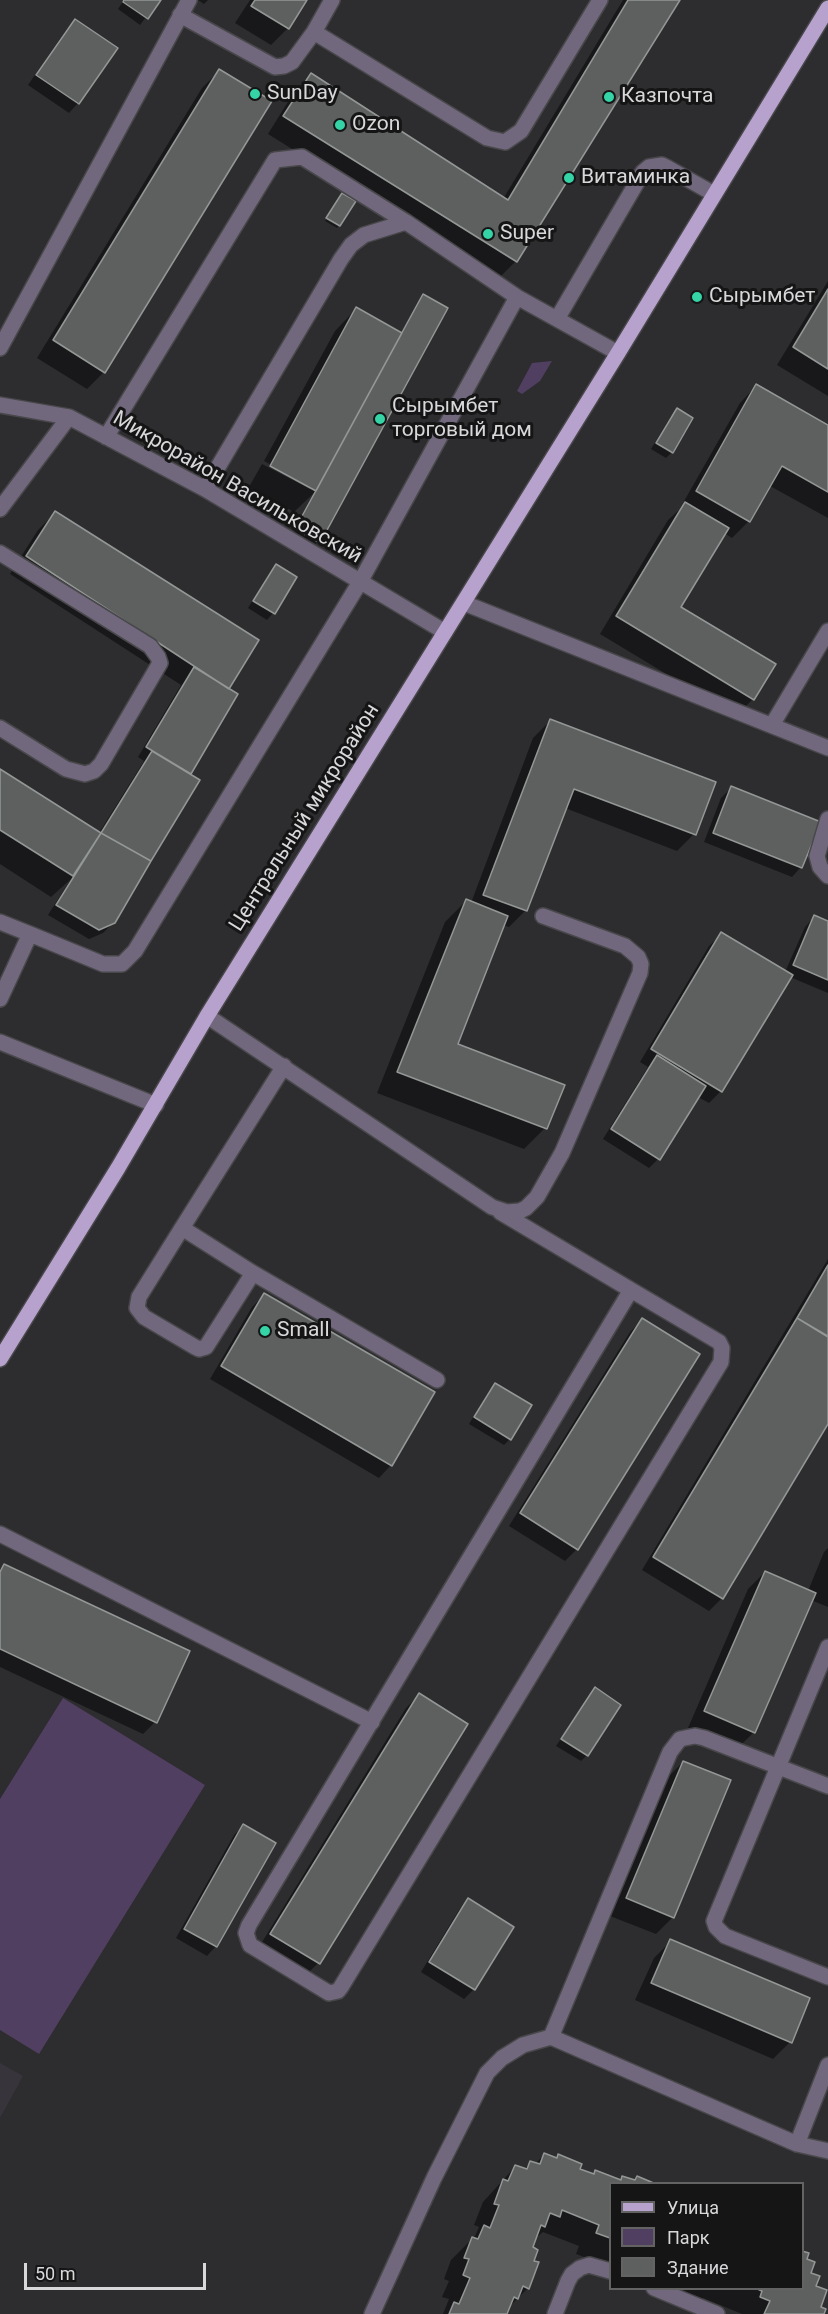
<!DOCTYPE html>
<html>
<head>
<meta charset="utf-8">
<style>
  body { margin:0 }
  #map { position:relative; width:828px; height:2314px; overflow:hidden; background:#2d2c2f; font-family:Roboto,sans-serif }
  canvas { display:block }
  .legend { position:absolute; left:609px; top:2182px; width:195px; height:108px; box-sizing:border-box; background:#151516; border:2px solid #636364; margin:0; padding:8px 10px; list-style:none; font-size:18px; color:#d8d7d9 }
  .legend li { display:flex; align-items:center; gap:12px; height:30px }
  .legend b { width:30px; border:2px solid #636364 }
  .scale { position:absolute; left:24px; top:2263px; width:182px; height:27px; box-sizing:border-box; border:3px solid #d8d7d9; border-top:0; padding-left:8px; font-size:18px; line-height:21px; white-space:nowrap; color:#d8d7d9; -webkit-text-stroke:4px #151516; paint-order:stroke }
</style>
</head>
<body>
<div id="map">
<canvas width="828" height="2314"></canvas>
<ul class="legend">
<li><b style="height:8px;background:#b7a2ce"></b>Улица</li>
<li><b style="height:16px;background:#503f60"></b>Парк</li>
<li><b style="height:16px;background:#5d605f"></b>Здание</li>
</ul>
<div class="scale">50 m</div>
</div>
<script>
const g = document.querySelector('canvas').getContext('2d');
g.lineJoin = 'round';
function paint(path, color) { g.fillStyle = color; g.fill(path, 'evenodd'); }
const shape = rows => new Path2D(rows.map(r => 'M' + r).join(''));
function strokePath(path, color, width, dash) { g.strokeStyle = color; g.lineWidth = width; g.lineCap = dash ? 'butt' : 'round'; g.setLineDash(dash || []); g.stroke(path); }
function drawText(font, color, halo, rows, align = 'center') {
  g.font = font + ' Roboto,sans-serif'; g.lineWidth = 6; g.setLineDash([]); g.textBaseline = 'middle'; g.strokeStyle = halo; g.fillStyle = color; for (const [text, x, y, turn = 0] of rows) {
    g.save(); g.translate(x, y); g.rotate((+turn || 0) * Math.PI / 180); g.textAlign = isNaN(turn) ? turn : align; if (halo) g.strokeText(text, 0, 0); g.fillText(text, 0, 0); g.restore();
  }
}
paint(shape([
  [0,2063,23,2076,0,2118]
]), '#38343c');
paint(shape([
  [552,361,540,381,522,394,517,391,532,363],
  [63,1698,205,1785,39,2054,0,2030,0,1799]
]), '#503f60');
paint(shape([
  [124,0,159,0,140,25,118,9],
  [198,0,208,0,204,4],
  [250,0,306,0,288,28,271,45,235,23],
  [623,0,678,0,516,261,499,278,268,134,294,92,311,75,503,199],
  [75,21,116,48,78,103,69,113,28,85,66,30],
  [219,71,104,372,87,389,37,358,202,88],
  [340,198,339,225,337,228,325,221],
  [828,281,828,396,777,365],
  [356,309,401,334,316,544,294,532,317,490,294,512,249,487,262,464,310,489,310,486,264,461,335,331],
  [756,386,828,426,828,518,770,486,749,521,732,538,724,533,679,607,753,699,736,716,600,634,668,520,679,510,740,403],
  [677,410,672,452,666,458,651,449,671,416],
  [55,513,227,689,236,695,189,775,113,923,103,933,89,939,48,915,71,879,51,897,0,864,0,771,99,833,144,761,138,757,181,685,10,574,38,530],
  [276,566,295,578,273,613,267,620,248,608,270,572],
  [550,721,694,834,677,851,565,808,526,910,509,927,503,925,456,1045,545,1128,524,1149,377,1093,445,922,466,901,471,903,533,738],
  [731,788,801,867,792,877,704,842,721,798],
  [814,917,828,923,828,993,790,977,721,1091,709,1103,698,1097,658,1159,649,1168,603,1139,648,1067,640,1062,709,946,722,934,785,972,805,927],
  [828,1259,828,1421,722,1598,709,1611,642,1570],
  [264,1295,391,1465,379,1478,210,1379,252,1307],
  [642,1320,577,1549,565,1561,509,1526,630,1332],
  [495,1385,510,1439,504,1445,469,1424,489,1391],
  [828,1548,828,1607,811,1600,754,1732,737,1749,688,1728,748,1589,765,1572,808,1591,824,1552],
  [4,1566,155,1722,143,1734,0,1667,0,1570],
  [595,1689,587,1755,581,1761,556,1746],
  [419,1695,318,1963,306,1975,259,1947,406,1708],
  [683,1762,673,1917,656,1934,610,1916,666,1779],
  [243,1826,216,1946,207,1956,176,1938,234,1835],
  [468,1900,474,1989,464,1999,421,1972,459,1910],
  [671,1941,790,2042,773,2059,635,2000,654,1958],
  [544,2155,555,2159,558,2156,578,2169,593,2175,596,2172,619,2181,623,2177,633,2181,637,2178,651,2184,610,2184,610,2267,576,2254,579,2246,543,2232,537,2237,535,2236,531,2248,528,2288,507,2309,505,2314,443,2314,449,2299,442,2297,449,2281,444,2279,451,2260,475,2236,479,2227,474,2225,483,2202,515,2167,523,2170,530,2163,535,2164],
  [805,2259,814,2287,819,2308,822,2314,742,2314,703,2298,699,2302,665,2288,802,2288]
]), '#0007');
const building = shape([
  [124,0,161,0,148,19,123,2,124,0],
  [255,0,307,0,289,29,251,6,255,0],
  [628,0,680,0,517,262,283,116,311,73,508,200,628,0],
  [75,19,118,48,79,104,36,75,75,19],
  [219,69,272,101,105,373,53,340,219,69],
  [342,193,356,201,340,226,326,218,342,193],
  [828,289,828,369,793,347,828,289],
  [423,294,448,308,320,543,295,529,423,294],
  [356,307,402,333,316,491,270,466,356,307],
  [756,384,828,425,828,492,782,466,750,522,696,491,756,384],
  [677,408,693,418,673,453,656,443,677,408],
  [685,502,729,528,681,607,776,664,754,700,616,616,685,502],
  [55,511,259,640,229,689,26,556,55,511],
  [276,564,297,577,275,614,253,601,276,564],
  [194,667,238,694,191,774,146,747,194,667],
  [550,719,716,782,696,835,574,789,527,911,483,895,550,719],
  [152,751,200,780,151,861,101,833,152,751],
  [0,769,101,833,73,876,0,830,0,769],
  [731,786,821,822,802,868,713,833,731,786],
  [101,833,151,861,115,923,99,930,56,905,101,833],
  [466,899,508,916,458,1044,565,1085,547,1129,397,1072,466,899],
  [814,915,828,921,828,980,793,965,814,915],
  [721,932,793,975,722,1092,651,1049,721,932],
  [657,1055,706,1086,660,1160,611,1129,657,1055],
  [828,1265,828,1336,797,1318,828,1265],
  [264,1293,435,1392,392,1466,221,1366,264,1293],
  [642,1318,700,1354,578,1550,520,1513,642,1318],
  [797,1318,828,1337,828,1424,723,1599,653,1557,797,1318],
  [495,1383,532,1405,511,1440,474,1417,495,1383],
  [4,1564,190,1651,157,1723,0,1649,0,1572,4,1564],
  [765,1571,816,1593,755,1733,704,1711,765,1571],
  [595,1687,621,1705,588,1756,561,1739,595,1687],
  [419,1693,468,1724,320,1964,270,1934,419,1693],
  [683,1761,731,1780,674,1918,626,1898,683,1761],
  [243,1824,276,1843,217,1947,184,1929,243,1824],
  [468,1898,514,1927,475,1990,429,1962,468,1898],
  [670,1939,810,1998,792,2043,651,1983,670,1939],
  [544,2153,557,2158,558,2154,582,2164,580,2169,594,2174,595,2170,621,2180,622,2176,635,2180,637,2176,656,2184,610,2184,610,2238,596,2233,599,2225,562,2210,560,2217,550,2213,545,2227,541,2225,533,2247,538,2250,534,2261,539,2262,529,2289,523,2286,518,2299,514,2297,507,2314,449,2314,454,2302,459,2304,470,2278,463,2275,469,2259,464,2258,472,2237,478,2239,484,2225,490,2228,499,2205,494,2204,503,2179,508,2181,515,2165,527,2169,530,2161,540,2164,544,2153],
  [802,2251,809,2253,807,2259,815,2262,811,2273,820,2276,816,2286,827,2290,821,2307,826,2309,824,2314,764,2314,770,2301,760,2297,762,2291,755,2288,802,2288,802,2251]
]);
paint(building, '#5d605f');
strokePath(building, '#939795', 1.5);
const minor = shape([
  [180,15,275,67,284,66,292,62,314,32,487,138,505,142,521,131,600,0],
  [314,32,332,0],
  [557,319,643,172,649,167,662,165,668,168,714,194],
  [0,348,189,0],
  [0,405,69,417,205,489,445,632],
  [106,437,275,160,302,157,406,222,517,297,618,353],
  [205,489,341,259,351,245,364,235,406,222],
  [0,509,69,417],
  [0,553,150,646,158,657,160,663,101,764,94,771,85,774,66,769,0,728],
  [464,603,828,748],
  [772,725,828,631],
  [828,819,817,856,820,867,828,876],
  [0,922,30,934,0,999],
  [30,934,103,964,122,964,135,951,360,582,517,297],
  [207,1016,492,1207,507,1212,520,1211,526,1208,537,1197,562,1153,640,973,641,964,638,957,625,946,543,916],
  [0,1042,156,1105],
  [284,1066,182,1228,253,1273,437,1380],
  [500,1212,631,1290],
  [182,1228,139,1297,137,1308,144,1317,195,1347,199,1349,206,1347,253,1273],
  [631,1290,719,1342,722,1348,721,1362,341,1987,338,1991,329,1993,250,1945,246,1933,249,1925,631,1290],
  [0,1534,372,1722],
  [828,1647,714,1921,716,1927,725,1936,828,1977],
  [551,2037,670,1752,680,1739,695,1736,704,1738,828,1786],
  [551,2037,797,2144,828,2151],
  [797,2144,828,2065],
  [654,2288,717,2314],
  [372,2314,434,2178,487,2073,502,2058,523,2045,551,2037],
  [555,2314,568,2281,572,2274,580,2268,589,2265,610,2271]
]);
const major = shape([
  [0,1359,118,1168,207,1016,618,353,828,8]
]);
strokePath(minor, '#48474a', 18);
strokePath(major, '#48474a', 18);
strokePath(minor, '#72687d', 15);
strokePath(major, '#b7a2ce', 15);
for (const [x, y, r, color] of [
  [255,94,6,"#34d4a7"],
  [609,97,6,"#34d4a7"],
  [340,125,6,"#34d4a7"],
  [569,178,6,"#34d4a7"],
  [488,234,6,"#34d4a7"],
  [697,297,6,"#34d4a7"],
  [380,419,6,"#34d4a7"],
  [265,1331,6,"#34d4a7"]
]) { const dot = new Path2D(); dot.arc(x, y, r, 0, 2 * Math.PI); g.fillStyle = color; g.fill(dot); strokePath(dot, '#151516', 2); }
drawText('21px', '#d8d7d9', '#151516', [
  ["SunDay",267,94],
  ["Казпочта",621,97],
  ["Ozon",352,125],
  ["Витаминка",581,178],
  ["Super",500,234],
  ["Сырымбет",709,297],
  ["Сырымбет",392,407],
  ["торговый дом",392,431],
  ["Small",277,1331]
], 'left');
drawText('21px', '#d8d7d9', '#151516', [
  ["Микрорайон Васильковский",237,488,30],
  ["Центральный микрорайон",305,818,-58]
]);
</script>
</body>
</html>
